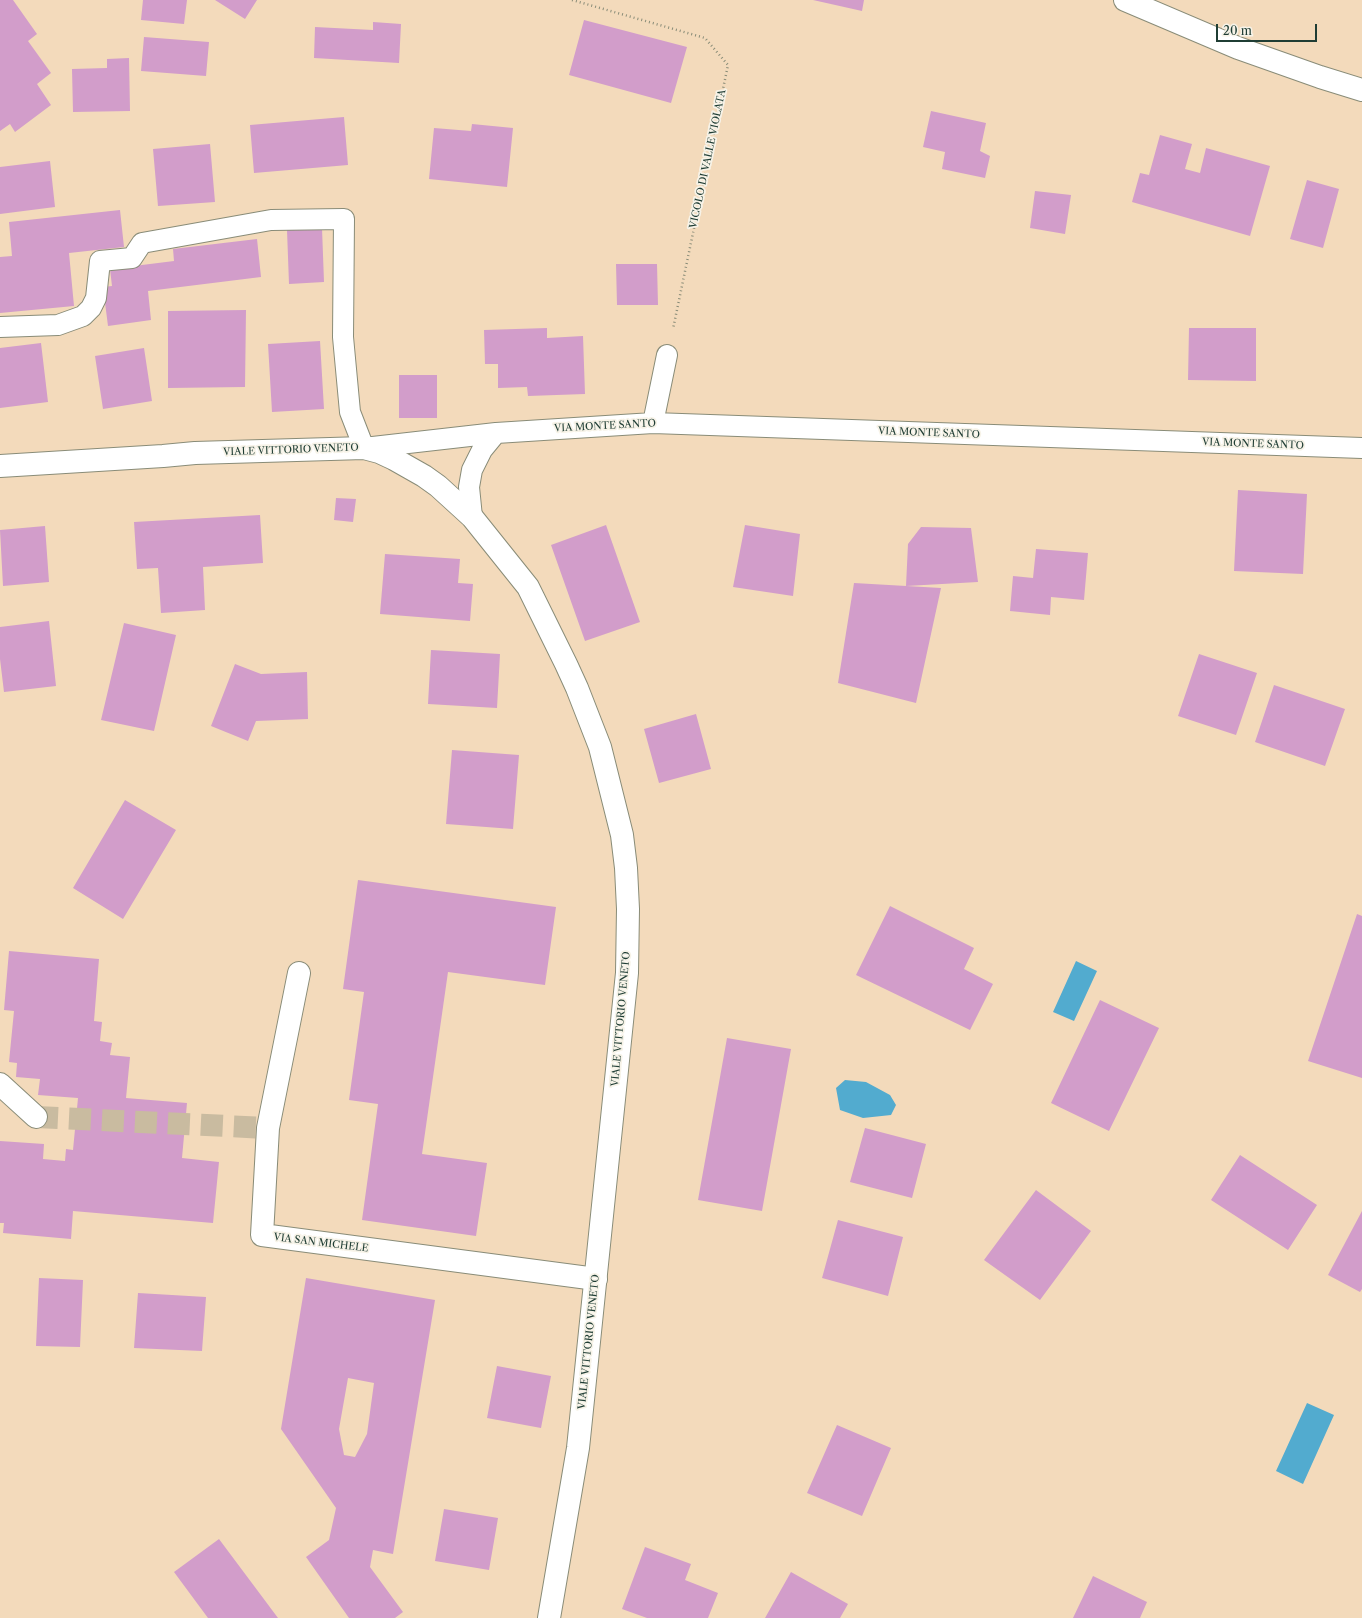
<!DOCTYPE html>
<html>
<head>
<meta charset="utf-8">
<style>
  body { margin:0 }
  #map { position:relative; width:1362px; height:1618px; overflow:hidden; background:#f3dabb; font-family:"Libre Caslon Text",serif }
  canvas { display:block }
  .scale { position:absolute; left:1216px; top:24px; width:101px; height:18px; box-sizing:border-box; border:2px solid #1f3d34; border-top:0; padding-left:5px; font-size:12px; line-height:14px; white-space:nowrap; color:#1f3d34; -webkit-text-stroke:3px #f7f3e8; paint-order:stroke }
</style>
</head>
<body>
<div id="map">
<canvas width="1362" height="1618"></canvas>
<div class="scale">20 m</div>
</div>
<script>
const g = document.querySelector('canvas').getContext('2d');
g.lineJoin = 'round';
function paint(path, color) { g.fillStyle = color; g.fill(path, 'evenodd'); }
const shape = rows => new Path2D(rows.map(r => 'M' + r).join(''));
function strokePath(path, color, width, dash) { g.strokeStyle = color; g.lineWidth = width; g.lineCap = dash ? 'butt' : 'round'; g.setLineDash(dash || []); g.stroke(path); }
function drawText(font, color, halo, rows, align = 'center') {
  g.font = font + ' "Libre Caslon Text",serif'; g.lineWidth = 3.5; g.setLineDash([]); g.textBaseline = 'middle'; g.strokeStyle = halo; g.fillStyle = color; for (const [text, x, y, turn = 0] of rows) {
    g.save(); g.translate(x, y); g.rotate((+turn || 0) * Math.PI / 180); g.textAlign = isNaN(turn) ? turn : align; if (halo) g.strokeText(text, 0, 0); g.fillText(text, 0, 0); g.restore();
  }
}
paint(shape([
  [1076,961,1097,971,1074,1021,1053,1012],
  [845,1080,866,1082,890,1095,896,1105,891,1115,863,1118,840,1110,836,1088],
  [1307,1403,1334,1415,1303,1484,1276,1471]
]), '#52abcf');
paint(shape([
  [0,0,13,0,37,34,28,41,51,73,37,84,51,105,15,132,10,124,0,131],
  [143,0,187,0,184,24,141,20],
  [215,0,257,0,245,19],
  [813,0,864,0,862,11],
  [584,20,687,47,671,103,569,75],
  [373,22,401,24,399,63,314,58,315,27,373,30],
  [144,37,209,42,206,76,141,71],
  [129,58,130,111,73,112,72,69,107,68,107,59],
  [931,111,986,123,980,151,990,156,985,178,942,169,945,152,923,147],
  [344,117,348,165,254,173,250,125],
  [472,124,513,128,507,187,429,179,434,128,471,131],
  [1160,135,1192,144,1185,169,1200,173,1206,148,1270,166,1250,236,1132,202,1140,173,1149,175],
  [210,144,215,202,158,206,153,149],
  [50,161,55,207,0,214,0,167],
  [1307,180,1339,189,1323,248,1290,239],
  [1035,191,1071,195,1065,234,1030,228],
  [120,210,124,247,69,253,74,306,0,313,0,257,12,256,9,222],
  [322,228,324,282,289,284,287,230],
  [257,239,261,277,148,291,151,320,108,326,103,287,112,286,110,269,174,261,173,249],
  [616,264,657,264,658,305,617,305],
  [246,310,245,387,168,388,168,311],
  [547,328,547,338,583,336,585,394,528,396,527,387,498,388,498,364,485,364,484,330],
  [1189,328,1256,328,1256,381,1188,380],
  [320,341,324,409,272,412,268,344],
  [41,343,48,402,0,408,0,348],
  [144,348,152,401,103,409,95,356],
  [399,375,437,375,437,418,399,418],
  [1238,490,1307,494,1303,574,1234,571],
  [336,498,356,499,353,522,334,520],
  [260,515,263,563,203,567,205,610,161,613,158,568,137,569,134,522],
  [606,525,640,622,585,641,551,545],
  [745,525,800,534,793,596,733,587],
  [45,526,49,582,3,586,0,530],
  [921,527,971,528,978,582,906,586,908,544],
  [1036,549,1088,553,1084,600,1051,597,1050,615,1010,611,1013,576,1033,578],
  [385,554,460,559,458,583,473,584,470,621,380,614],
  [854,583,941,588,916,703,838,683],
  [49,621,56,686,4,692,0,659,0,627],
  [124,623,176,635,154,731,101,720],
  [431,650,500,654,497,708,428,704],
  [1199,654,1257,673,1236,735,1178,716],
  [235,664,261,674,307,672,308,719,256,721,248,741,211,726],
  [1274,685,1345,709,1325,766,1255,742],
  [696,714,711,769,659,783,644,729],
  [452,750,519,755,513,829,446,824],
  [125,800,176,830,123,919,73,888],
  [358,880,556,907,545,985,448,972,422,1154,487,1163,476,1236,362,1220,378,1104,349,1100,364,992,343,989],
  [890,906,974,948,964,969,993,984,970,1030,856,975],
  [1357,914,1362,916,1362,1078,1308,1061],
  [9,951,99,959,94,1021,102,1022,100,1041,112,1043,110,1055,130,1057,126,1098,187,1103,182,1158,219,1162,213,1223,73,1211,71,1239,3,1233,4,1223,0,1223,0,1141,44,1144,43,1159,65,1161,66,1149,73,1150,78,1098,38,1095,40,1079,16,1077,17,1063,9,1062,14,1011,4,1010],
  [1100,1000,1159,1028,1109,1131,1051,1103],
  [727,1038,791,1049,762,1211,698,1200],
  [865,1128,926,1144,912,1198,850,1182],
  [1240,1155,1317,1205,1288,1250,1211,1200],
  [1036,1190,1091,1231,1040,1300,984,1260],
  [1362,1211,1362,1289,1360,1292,1328,1275],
  [838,1220,903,1237,888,1296,822,1278],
  [39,1278,83,1280,80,1347,36,1346],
  [306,1278,435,1300,393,1554,373,1550,370,1567,403,1612,395,1618,349,1618,306,1557,329,1540,336,1508,281,1429],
  [348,1378,374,1383,367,1434,355,1457,344,1455,339,1429],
  [138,1293,206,1297,202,1351,134,1348],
  [497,1366,551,1376,541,1428,487,1418],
  [837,1425,891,1448,862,1516,807,1493],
  [444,1509,498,1518,489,1570,435,1561],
  [219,1539,278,1618,208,1618,174,1572],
  [645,1547,691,1564,685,1580,718,1593,708,1618,647,1618,622,1609],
  [791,1572,848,1604,840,1618,765,1618],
  [1093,1576,1147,1602,1140,1618,1073,1618]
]), '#d29dca');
strokePath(shape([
  [36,1117,268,1128]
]), '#c9bba0', 22, [22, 11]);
const lane = shape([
  [0,327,58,325,83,316,91,308,96,298,100,261,132,258,142,243,271,220,344,219,343,337,350,412,364,448,496,433,482,450,472,470,469,487,472,517],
  [653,423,667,355],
  [496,433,653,423,1362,448]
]);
const street = shape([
  [299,973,268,1128,262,1235,596,1279],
  [0,1084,36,1117]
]);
const secondary = shape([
  [1125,0,1238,48,1320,77,1362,90],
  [0,466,163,456,195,453,364,448,379,452,394,459,424,476,438,486,472,517,528,587,566,664,577,688,600,747,622,835,626,868,628,909,627,973,578,1448,549,1618]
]);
strokePath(lane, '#898c78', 22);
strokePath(street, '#898c78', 24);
strokePath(secondary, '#898c78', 24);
strokePath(shape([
  [572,0,705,38,728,65,673,329]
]), '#898c78', 2.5, [1, 3]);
strokePath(lane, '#fff', 20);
strokePath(street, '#fff', 22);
strokePath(secondary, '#fff', 22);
drawText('10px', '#1f3d34', '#f7f3e8', [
  ["VICOLO DI VALLE VIOLATA",708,159,-78],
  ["VIA MONTE SANTO",605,426,-3],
  ["VIA MONTE SANTO",929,433,2],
  ["VIA MONTE SANTO",1253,444,2],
  ["VIALE VITTORIO VENETO",291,450,-2],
  ["VIALE VITTORIO VENETO",621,1019,-85],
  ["VIA SAN MICHELE",321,1243,7],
  ["VIALE VITTORIO VENETO",589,1342,-84]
]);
</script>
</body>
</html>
